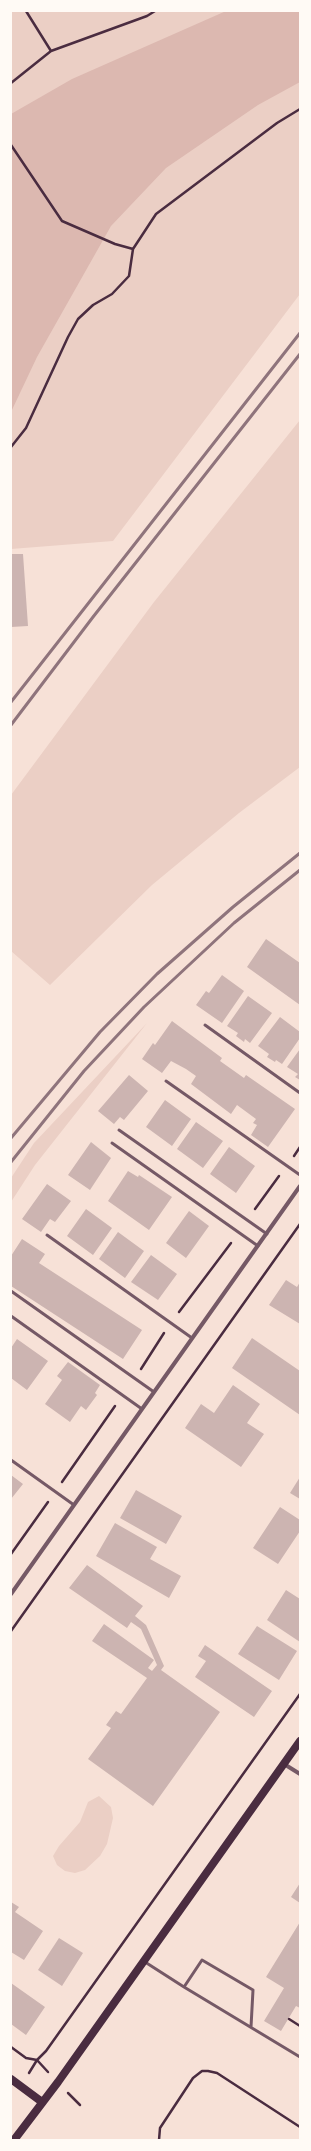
<!DOCTYPE html>
<html>
<head>
<meta charset="utf-8">
<style>
  body { margin:0 }
  #map { position:relative; width:311px; height:2151px; overflow:hidden; background:#f7e1d7; font-family:"Fira Sans Condensed",sans-serif }
  canvas { display:block }
  .frame { position:absolute; inset:0; border:12px solid #fffaf5; pointer-events:none }
</style>
</head>
<body>
<div id="map">
<canvas width="311" height="2151"></canvas>
<div class="frame"></div>
</div>
<script>
const g = document.querySelector('canvas').getContext('2d');
g.lineJoin = 'round';
function paint(path, color) { g.fillStyle = color; g.fill(path, 'evenodd'); }
const shape = rows => new Path2D(rows.map(r => 'M' + r).join(''));
function strokePath(path, color, width, dash) { g.strokeStyle = color; g.lineWidth = width; g.lineCap = dash ? 'butt' : 'round'; g.setLineDash(dash || []); g.stroke(path); }
paint(shape([
  [11,11,300,11,300,294,113,541,11,549],
  [300,420,300,767,239,813,152,885,50,985,11,951,11,795,154,602],
  [147,1023,35,1165,11,1202,11,1178,34,1143],
  [99,1796,111,1807,113,1818,107,1844,100,1856,85,1870,75,1873,65,1871,57,1865,53,1856,59,1846,80,1822,88,1802]
]), '#ebcfc5');
paint(shape([
  [226,11,300,11,300,82,258,105,166,168,111,226,37,357,11,412,11,114,72,79]
]), '#dcb8b0');
paint(shape([
  [11,554,23,554,28,626,11,627],
  [266,939,300,963,300,1005,247,967],
  [222,975,244,991,222,1023,196,1005,206,991,209,993],
  [248,996,272,1013,250,1043,245,1039,244,1042,236,1036,238,1033,227,1026],
  [280,1017,300,1032,300,1038,282,1064,276,1060,275,1062,267,1057,269,1054,258,1046],
  [172,1021,222,1058,220,1061,244,1078,246,1075,295,1109,268,1147,251,1135,257,1125,253,1123,256,1119,237,1105,231,1114,191,1084,196,1076,186,1069,171,1061,162,1073,142,1059,153,1043,155,1045],
  [300,1049,300,1080,295,1077,298,1074,287,1067],
  [129,1075,148,1091,124,1120,120,1117,114,1124,98,1111],
  [165,1100,191,1119,172,1146,146,1127],
  [196,1122,223,1141,203,1168,177,1149],
  [91,1142,111,1158,90,1190,68,1175],
  [229,1147,255,1166,236,1193,210,1174],
  [128,1171,138,1177,139,1175,172,1197,149,1230,108,1201],
  [47,1184,71,1201,55,1222,50,1219,41,1232,22,1219],
  [86,1209,112,1228,93,1255,67,1236],
  [189,1211,209,1226,186,1258,166,1243],
  [118,1232,144,1251,125,1278,99,1259],
  [22,1239,45,1254,39,1263,142,1330,123,1359,11,1286,11,1256],
  [151,1255,177,1274,158,1300,131,1282],
  [286,1280,297,1287,300,1282,300,1324,269,1305],
  [252,1338,300,1371,300,1415,232,1368],
  [17,1339,48,1361,27,1390,11,1378,11,1348],
  [68,1362,100,1385,95,1393,97,1395,86,1410,81,1406,70,1422,45,1404,62,1380,57,1376],
  [233,1385,260,1404,247,1423,264,1434,241,1467,185,1428,201,1404,214,1413],
  [11,1475,23,1484,11,1499],
  [300,1477,300,1499,290,1493],
  [136,1490,182,1516,166,1544,120,1518],
  [280,1507,300,1520,300,1531,278,1564,253,1548],
  [115,1523,157,1547,150,1559,181,1576,169,1598,96,1556],
  [87,1565,143,1606,135,1616,146,1625,164,1666,161,1670,220,1712,153,1806,88,1759,111,1728,106,1725,116,1711,121,1714,147,1678,92,1641,104,1624,154,1660,148,1668,152,1671,157,1665,141,1629,131,1622,127,1628,69,1588],
  [286,1590,300,1599,300,1642,267,1620],
  [257,1626,297,1651,279,1680,238,1654],
  [205,1645,272,1691,254,1717,195,1677,206,1661,198,1656],
  [300,1883,300,1903,291,1897],
  [11,1902,19,1907,15,1912,43,1931,24,1960,11,1952],
  [300,1922,300,2008,296,2006,281,2031,264,2021,284,1988,266,1977],
  [59,1938,83,1953,62,1986,38,1970],
  [11,1983,45,2007,26,2035,11,2024]
]), '#ccb4b1');
strokePath(shape([
  [26,11,51,51],
  [11,83,51,51,147,16,155,11],
  [11,145,62,221,115,244,133,249],
  [11,447,26,428,68,337,78,319,93,305,112,294,129,276,133,249,156,214,277,123,300,109],
  [294,1156,300,1147],
  [255,1209,279,1176],
  [179,1312,231,1243],
  [141,1369,164,1333],
  [62,1482,115,1406],
  [11,1554,48,1502],
  [11,1631,300,1224],
  [289,2019,300,2026],
  [11,2047,26,2058,37,2060,46,2051,300,1694],
  [29,2073,37,2060,48,2072],
  [68,2093,80,2105],
  [159,2140,160,2128,193,2078,202,2071,208,2071,217,2073,300,2127]
]), '#4a2c40', 2.5);
strokePath(shape([
  [205,1025,300,1093],
  [166,1081,300,1175],
  [119,1130,267,1234],
  [112,1143,258,1246],
  [47,1235,192,1338],
  [11,1291,154,1392],
  [11,1316,142,1409],
  [11,1460,74,1505],
  [145,1962,184,1987],
  [251,2027,253,1990,202,1960,184,1987,300,2057]
]), '#755966', 3);
strokePath(shape([
  [11,1594,300,1186],
  [284,1764,300,1774]
]), '#755966', 4);
strokePath(shape([
  [11,2079,42,2102],
  [14,2140,58,2082,300,1741]
]), '#4a2c40', 8);
strokePath(shape([
  [11,702,300,333],
  [11,725,93,617,300,354],
  [11,1138,100,1032,157,974,233,907,300,853],
  [11,1162,84,1071,144,1007,234,923,300,870]
]), '#8f747c', 3);
</script>
</body>
</html>
